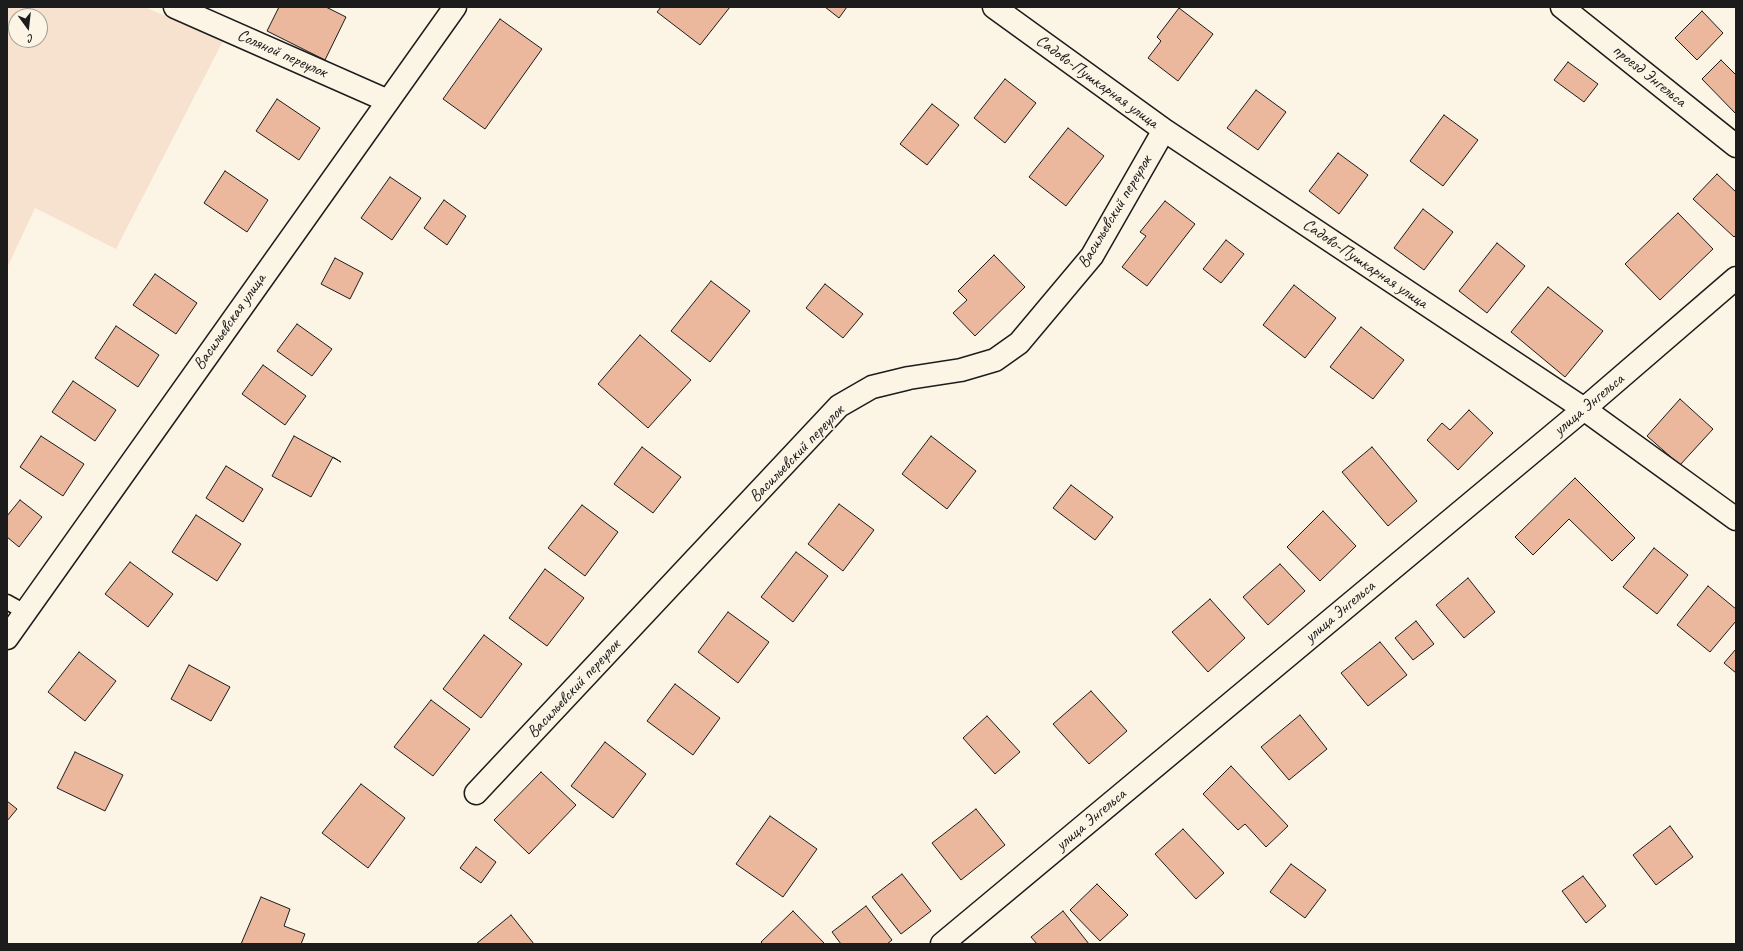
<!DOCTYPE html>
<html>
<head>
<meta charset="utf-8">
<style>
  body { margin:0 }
  #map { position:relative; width:1743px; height:951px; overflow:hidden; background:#fcf5e5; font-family:Caveat,sans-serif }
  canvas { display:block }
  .frame { position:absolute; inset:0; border:8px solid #1c1c1c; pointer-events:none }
  .north { position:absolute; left:8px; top:8px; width:40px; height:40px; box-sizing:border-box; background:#fcf5e5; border:1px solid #a29e95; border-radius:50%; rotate:165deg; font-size:11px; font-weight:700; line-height:16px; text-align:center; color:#1c1c1c }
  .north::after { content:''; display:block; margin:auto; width:14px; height:18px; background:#1c1c1c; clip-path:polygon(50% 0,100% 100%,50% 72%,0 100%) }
</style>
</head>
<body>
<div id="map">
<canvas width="1743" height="951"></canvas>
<div class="frame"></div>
<div class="north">С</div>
</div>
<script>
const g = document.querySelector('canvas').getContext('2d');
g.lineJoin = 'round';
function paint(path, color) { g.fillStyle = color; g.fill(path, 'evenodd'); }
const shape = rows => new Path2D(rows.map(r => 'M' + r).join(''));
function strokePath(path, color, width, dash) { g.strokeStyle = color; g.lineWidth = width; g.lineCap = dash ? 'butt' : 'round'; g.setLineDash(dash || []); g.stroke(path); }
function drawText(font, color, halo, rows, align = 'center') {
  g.font = font + ' Caveat,sans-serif'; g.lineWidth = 3; g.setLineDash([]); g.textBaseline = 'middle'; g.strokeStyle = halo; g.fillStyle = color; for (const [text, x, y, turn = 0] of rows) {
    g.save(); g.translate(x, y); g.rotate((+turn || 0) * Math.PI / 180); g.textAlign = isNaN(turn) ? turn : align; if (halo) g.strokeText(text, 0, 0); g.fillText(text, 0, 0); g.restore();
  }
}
paint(shape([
  [7,7,145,7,223,41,116,249,35,208,7,268],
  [16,16,40,16,40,40,16,40]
]), '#f7e2cf');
const building = shape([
  [279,7,326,7,346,17,325,60,267,31,279,7],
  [661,7,730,7,700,45,657,12,661,7],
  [825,7,847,7,839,18,825,7],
  [1179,8,1213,34,1178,81,1148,58,1161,41,1157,37,1179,8],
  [1702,11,1723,33,1697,60,1675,38,1702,11],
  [500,19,542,49,485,129,443,99,500,19],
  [1721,60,1736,75,1736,114,1702,79,1721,60],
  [1568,62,1598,84,1584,102,1554,80,1568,62],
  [1005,79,1036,103,1005,143,974,118,1005,79],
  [1256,90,1286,112,1258,150,1227,128,1256,90],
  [277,99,320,128,299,160,256,131,277,99],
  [932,104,959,125,927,165,900,144,932,104],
  [1444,115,1478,140,1443,186,1410,161,1444,115],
  [1068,128,1104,156,1066,206,1029,177,1068,128],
  [1338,153,1368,175,1339,214,1309,191,1338,153],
  [225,171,268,200,247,232,204,203,225,171],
  [1717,174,1736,192,1736,235,1734,237,1693,199,1717,174],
  [390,177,421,198,392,240,361,218,390,177],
  [444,200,466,216,447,245,424,228,444,200],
  [1165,201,1195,224,1147,286,1122,267,1146,236,1140,232,1165,201],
  [1423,209,1453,232,1424,270,1394,248,1423,209],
  [1678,213,1713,249,1660,300,1625,264,1678,213],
  [1226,240,1244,254,1221,283,1203,269,1226,240],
  [1497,243,1525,266,1487,313,1459,291,1497,243],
  [994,255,1025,287,975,336,953,313,967,300,958,291,994,255],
  [335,258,363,273,350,299,321,284,335,258],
  [155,274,197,303,176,334,133,305,155,274],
  [711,281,750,311,710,362,671,331,711,281],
  [825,284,863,314,843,338,806,308,825,284],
  [1294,285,1336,318,1305,358,1263,325,1294,285],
  [1548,287,1603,331,1565,377,1511,332,1548,287],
  [297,324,332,349,312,376,277,351,297,324],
  [116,326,159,355,138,387,95,358,116,326],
  [1361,327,1404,360,1373,399,1330,367,1361,327],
  [640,335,691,380,648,428,598,384,640,335],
  [263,365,306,396,285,425,242,394,263,365],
  [73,381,116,410,95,441,52,412,73,381],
  [1680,399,1713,429,1680,465,1647,436,1680,399],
  [1469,410,1493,433,1458,470,1427,440,1442,423,1450,430,1469,410],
  [41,436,84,464,63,496,20,467,41,436],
  [294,436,341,462,333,457,311,497,272,476,294,436],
  [931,436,976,471,947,509,902,474,931,436],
  [642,447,681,477,653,513,614,484,642,447],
  [1372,447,1417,501,1388,526,1342,472,1372,447],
  [226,466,263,489,243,522,206,498,226,466],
  [1575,478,1635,538,1612,561,1569,519,1533,555,1515,537,1575,478],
  [1071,485,1113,517,1095,540,1053,508,1071,485],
  [20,500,42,517,19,547,7,537,7,516,20,500],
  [839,504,874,530,843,571,808,544,839,504],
  [582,505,618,532,585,576,548,548,582,505],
  [1323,511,1356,546,1320,581,1287,547,1323,511],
  [196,515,241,544,217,581,172,552,196,515],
  [1654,548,1688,575,1657,614,1623,587,1654,548],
  [796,552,828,576,793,622,761,597,796,552],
  [130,562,173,594,148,627,105,594,130,562],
  [1280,564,1305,591,1268,625,1243,597,1280,564],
  [545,569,584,598,547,646,509,618,545,569],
  [1468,578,1495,612,1464,638,1436,605,1468,578],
  [1708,586,1736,609,1736,621,1710,652,1677,625,1708,586],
  [1210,599,1245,638,1208,672,1172,632,1210,599],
  [728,612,769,642,738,683,698,652,728,612],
  [1416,621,1434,644,1413,660,1395,638,1416,621],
  [484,635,522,664,481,718,443,689,484,635],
  [1380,642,1407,675,1368,706,1341,673,1380,642],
  [1736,649,1736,673,1724,663,1736,649],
  [79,652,116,681,85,721,48,692,79,652],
  [189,665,230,687,211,721,171,699,189,665],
  [675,684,720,718,693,755,647,721,675,684],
  [1091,691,1127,731,1089,764,1053,724,1091,691],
  [431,700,470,729,433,776,394,747,431,700],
  [1300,715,1327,749,1289,780,1261,747,1300,715],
  [987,716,1020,752,995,774,963,738,987,716],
  [605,742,646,774,613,818,571,786,605,742],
  [75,752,123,775,105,811,57,788,75,752],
  [1231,766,1288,826,1266,847,1245,824,1238,830,1203,794,1231,766],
  [541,772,576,805,529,854,494,820,541,772],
  [361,784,405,818,368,868,322,833,361,784],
  [7,801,17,809,7,821,7,801],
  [976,809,1005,845,961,880,932,843,976,809],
  [770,816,817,849,783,897,736,864,770,816],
  [1670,826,1693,857,1656,885,1633,855,1670,826],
  [1183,829,1224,873,1196,899,1155,854,1183,829],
  [476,847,496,862,481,883,460,868,476,847],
  [1291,864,1326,890,1305,918,1270,892,1291,864],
  [902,874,931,911,901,934,872,897,902,874],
  [1583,876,1606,906,1586,923,1562,891,1583,876],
  [1097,884,1128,915,1100,941,1070,910,1097,884],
  [261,897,290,909,284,926,305,934,301,944,241,944,261,897],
  [866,906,892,940,887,944,841,944,832,932,866,906],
  [793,911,824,943,823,944,763,944,761,942,793,911],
  [1063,911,1089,944,1037,944,1031,937,1063,911],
  [511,915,534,944,476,944,511,915]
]);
paint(building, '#ebb79d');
strokePath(building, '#1c1c1c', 1);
const lane = shape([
  [7,602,25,612]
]);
const street = shape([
  [175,7,388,101],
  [994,7,1164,130,1584,409,1736,519],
  [1562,7,1736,146],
  [476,793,839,406,872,387,909,378,961,370,995,360,1019,343,1092,256,1164,130],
  [942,944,1584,409,1736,278]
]);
const secondary = shape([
  [7,638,455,7]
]);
strokePath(lane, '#1c1c1c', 17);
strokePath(street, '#1c1c1c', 25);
strokePath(secondary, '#1c1c1c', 25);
strokePath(lane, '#fcf5e5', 14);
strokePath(street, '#fcf5e5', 22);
strokePath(secondary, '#fcf5e5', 22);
drawText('17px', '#1c1c1c', '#fcf5e5', [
  ["Соляной переулок",282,54,24],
  ["проезд Энгельса",1649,76,39],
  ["Садово-Пушкарная улица",1097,82,36],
  ["Васильевский переулок",1115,212,-59],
  ["Садово-Пушкарная улица",1365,264,34],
  ["Васильевская улица",230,322,-55],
  ["улица Энгельса",1589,405,-40],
  ["Васильевский переулок",797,454,-46],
  ["улица Энгельса",1340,612,-40],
  ["Васильевский переулок",574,689,-47],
  ["улица Энгельса",1091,820,-40]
]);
</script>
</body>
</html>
